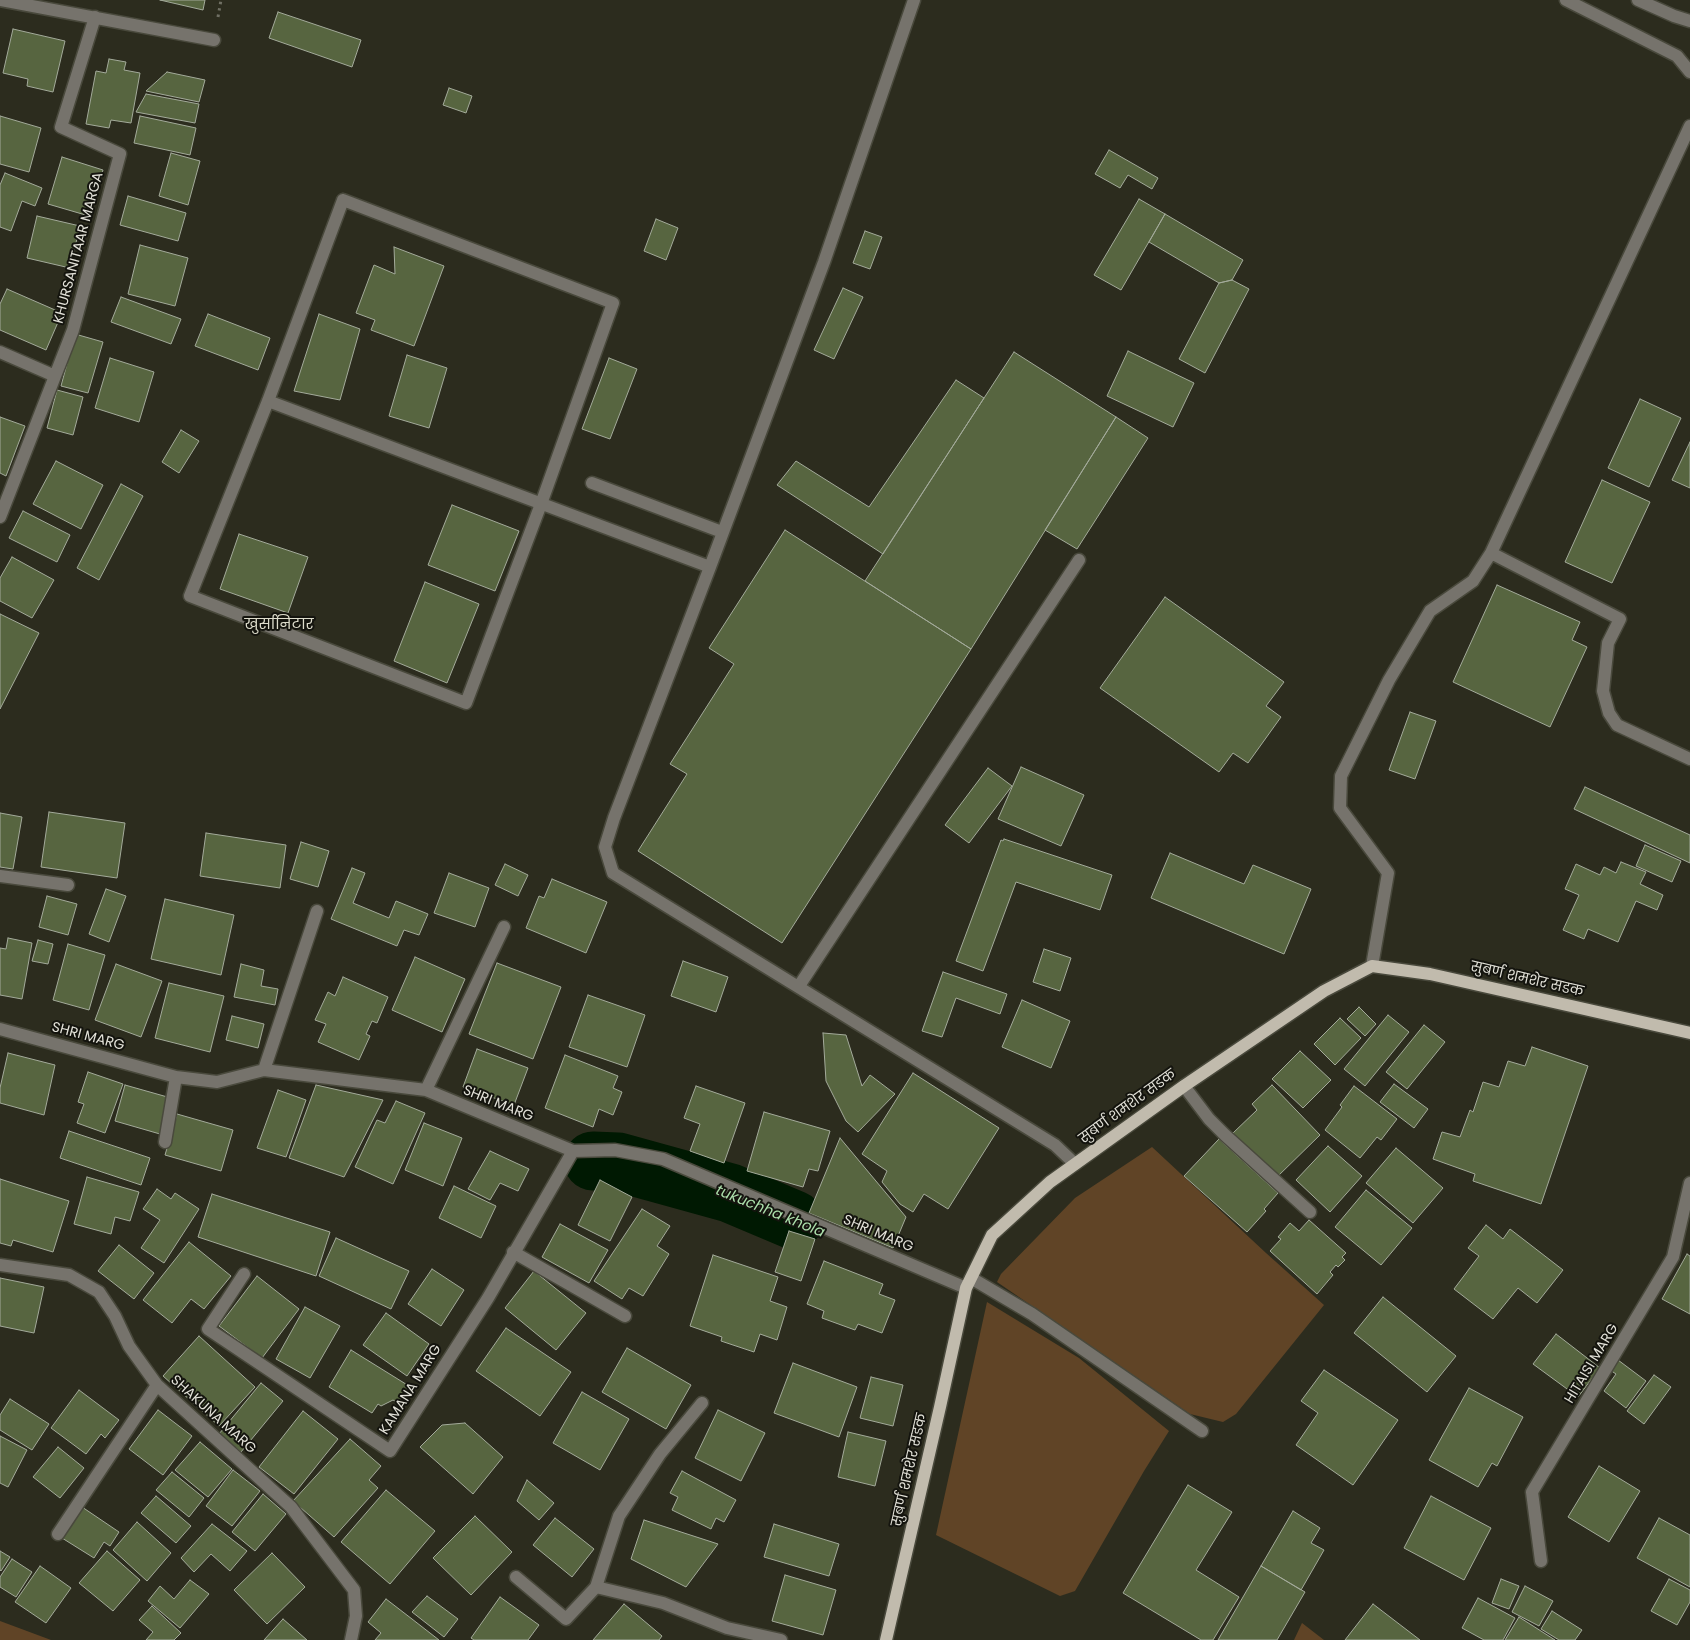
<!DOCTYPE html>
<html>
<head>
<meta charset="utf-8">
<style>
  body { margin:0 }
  canvas { display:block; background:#2c2c1e }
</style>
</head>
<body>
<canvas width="1690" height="1640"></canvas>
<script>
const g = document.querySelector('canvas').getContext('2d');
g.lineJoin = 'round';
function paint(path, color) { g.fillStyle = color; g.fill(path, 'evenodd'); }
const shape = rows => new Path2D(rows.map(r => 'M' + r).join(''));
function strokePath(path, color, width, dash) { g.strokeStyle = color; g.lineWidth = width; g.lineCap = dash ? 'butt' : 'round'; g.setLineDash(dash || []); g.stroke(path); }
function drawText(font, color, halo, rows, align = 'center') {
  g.font = font + ' Poppins,"Noto Sans Devanagari",sans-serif'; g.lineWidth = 4; g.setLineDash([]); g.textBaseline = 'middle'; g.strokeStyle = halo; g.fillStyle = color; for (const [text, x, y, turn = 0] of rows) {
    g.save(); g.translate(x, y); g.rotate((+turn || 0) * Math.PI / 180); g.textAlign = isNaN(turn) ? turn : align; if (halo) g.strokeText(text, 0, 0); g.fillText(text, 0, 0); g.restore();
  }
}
paint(shape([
  [1152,1147,1266,1253,1324,1305,1236,1414,1223,1422,1190,1414,997,1282,1001,1274,1075,1198],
  [987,1302,1079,1358,1169,1431,1144,1471,1075,1591,1060,1596,936,1535],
  [0,1621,51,1640,0,1640],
  [1302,1623,1324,1640,1294,1640]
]), '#604426');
strokePath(shape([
  [593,1161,618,1162,730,1193,794,1220]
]), '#001902', 59);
const building = shape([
  [160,0,205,0,203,10,160,0],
  [278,12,361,40,352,67,269,38,278,12],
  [13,29,65,41,53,92,27,86,28,79,3,73,13,29],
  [109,59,126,62,124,70,140,73,131,123,111,120,109,128,86,124,96,71,106,73,109,59],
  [167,72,205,80,199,102,146,91,167,72],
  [449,88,472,96,466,113,443,105,449,88],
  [146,94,199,104,195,123,136,112,146,94],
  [0,116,41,128,29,172,0,164,0,116],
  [140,116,196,128,190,155,134,143,140,116],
  [1109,150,1158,178,1152,189,1128,175,1120,188,1095,174,1109,150],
  [171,153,200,161,188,205,159,196,171,153],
  [62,157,103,170,89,216,48,204,62,157],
  [5,173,42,188,35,206,22,201,11,231,0,227,0,185,5,173],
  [128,196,186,213,178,241,120,225,128,196],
  [1139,199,1165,214,1121,290,1094,275,1139,199],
  [1165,214,1243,260,1232,280,1219,283,1149,242,1165,214],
  [37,216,80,226,70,268,27,258,37,216],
  [656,219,678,228,666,260,644,251,656,219],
  [865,231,882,237,870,269,853,263,865,231],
  [140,245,188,258,175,306,128,294,140,245],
  [394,247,444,266,414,346,371,330,375,320,356,313,374,265,395,274,394,247],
  [1232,280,1249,289,1205,373,1179,359,1219,283,1232,280],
  [843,288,863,297,834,359,814,350,843,288],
  [7,289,62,313,46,350,0,330,0,304,7,289],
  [121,297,181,319,171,344,111,322,121,297],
  [208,314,270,338,258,370,195,346,208,314],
  [319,314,360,329,340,400,294,391,319,314],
  [75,334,103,342,88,393,61,386,75,334],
  [1128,351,1194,383,1173,427,1107,396,1128,351],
  [1014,352,1116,417,971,649,865,581,1014,352],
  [407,355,447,368,429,428,389,416,407,355],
  [110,358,154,372,139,422,95,408,110,358],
  [609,358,637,369,610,439,582,429,609,358],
  [956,380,984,398,883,554,777,485,796,461,869,507,956,380],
  [57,390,83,397,73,435,47,428,57,390],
  [1640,399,1681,418,1649,487,1608,468,1640,399],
  [0,417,25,426,6,476,0,473,0,417],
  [1116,417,1148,438,1077,549,1045,530,1116,417],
  [181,430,199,441,179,473,162,462,181,430],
  [1690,442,1690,488,1672,480,1690,442],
  [56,461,103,485,81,529,33,504,56,461],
  [1602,480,1650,502,1612,583,1565,562,1602,480],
  [121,484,143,496,99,580,77,568,121,484],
  [452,505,519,531,495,591,428,565,452,505],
  [23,511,70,535,57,562,9,538,23,511],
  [785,530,971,649,782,943,638,851,687,774,670,764,734,664,709,648,785,530],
  [239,534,308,557,288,613,220,589,239,534],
  [12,557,54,580,32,618,0,601,0,578,12,557],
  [425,582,479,604,447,683,394,661,425,582],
  [1497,585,1580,622,1572,640,1587,647,1550,727,1453,682,1497,585],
  [1165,597,1284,682,1266,706,1281,717,1248,763,1233,753,1219,772,1100,688,1165,597],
  [0,614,39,633,0,709,0,614],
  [1410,712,1436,721,1415,779,1389,770,1410,712],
  [1021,767,1084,795,1061,846,998,819,1021,767],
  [988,768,1012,786,969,843,945,825,988,768],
  [1585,787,1690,835,1690,863,1574,809,1585,787],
  [49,812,125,823,117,878,41,867,49,812],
  [0,813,22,817,13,869,0,867,0,813],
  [206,833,286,845,280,888,200,876,206,833],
  [1004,839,1112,875,1100,910,1016,882,983,971,956,961,1001,840,1003,841,1004,839],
  [301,842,329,851,318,887,290,879,301,842],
  [1645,845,1681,861,1672,882,1636,866,1645,845],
  [1170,853,1244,884,1253,865,1311,889,1284,954,1151,898,1170,853],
  [1621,862,1646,872,1640,884,1663,895,1657,910,1636,901,1618,942,1588,929,1584,939,1563,930,1579,895,1565,889,1576,864,1600,875,1604,867,1616,873,1621,862],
  [505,864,528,875,518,896,495,885,505,864],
  [352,868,365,873,353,903,389,918,396,901,428,914,419,935,404,930,397,946,331,919,352,868],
  [449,873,489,888,475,927,434,913,449,873],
  [552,879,607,902,586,953,526,928,539,896,544,898,552,879],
  [106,889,126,896,109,942,89,934,106,889],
  [47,896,77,904,68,935,39,927,47,896],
  [165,899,234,915,221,975,151,959,165,899],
  [8,938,32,943,22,999,0,995,0,948,6,949,8,938],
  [38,940,53,944,48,964,32,961,38,940],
  [68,944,105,955,89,1010,53,1000,68,944],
  [1044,949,1071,958,1060,991,1033,982,1044,949],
  [415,957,465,979,442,1032,392,1010,415,957],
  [683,961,728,977,716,1012,671,996,683,961],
  [497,963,561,987,533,1059,469,1034,497,963],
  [116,964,162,981,141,1037,95,1020,116,964],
  [241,964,264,970,261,986,278,989,275,1005,234,997,241,964],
  [943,972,1007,994,1000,1014,956,998,942,1037,922,1031,943,972],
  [343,977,388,997,377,1023,372,1021,366,1034,370,1036,359,1060,318,1042,326,1024,315,1020,328,992,335,996,343,977],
  [169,983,224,996,210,1052,155,1038,169,983],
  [588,995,645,1015,627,1067,569,1047,588,995],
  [1022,1000,1070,1021,1051,1068,1002,1047,1022,1000],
  [1359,1007,1376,1024,1365,1036,1347,1019,1359,1007],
  [1388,1015,1409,1032,1365,1086,1344,1069,1388,1015],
  [232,1016,264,1024,258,1048,226,1040,232,1016],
  [1340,1018,1361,1038,1335,1065,1314,1044,1340,1018],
  [1424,1025,1445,1042,1407,1089,1386,1072,1424,1025],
  [823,1033,846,1035,862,1086,870,1075,895,1094,858,1132,846,1121,826,1081,823,1033],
  [1532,1047,1588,1066,1541,1204,1473,1181,1475,1174,1433,1159,1442,1132,1460,1137,1470,1110,1473,1112,1483,1082,1499,1087,1508,1061,1525,1066,1532,1047],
  [477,1049,528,1068,514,1105,463,1087,477,1049],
  [1300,1051,1331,1080,1303,1108,1272,1079,1300,1051],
  [8,1053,55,1065,44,1115,0,1103,0,1088,8,1053],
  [565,1055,618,1076,613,1088,622,1092,613,1115,599,1109,593,1127,545,1108,565,1055],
  [88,1072,123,1084,105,1133,77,1123,84,1104,78,1102,88,1072],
  [913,1073,999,1128,948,1209,924,1194,913,1212,900,1204,882,1182,887,1171,862,1154,913,1073],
  [1394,1084,1428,1109,1414,1128,1380,1102,1394,1084],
  [125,1085,171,1098,160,1134,115,1121,125,1085],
  [316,1085,383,1100,344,1177,289,1158,316,1085],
  [1272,1085,1320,1135,1277,1177,1233,1133,1257,1110,1252,1104,1272,1085],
  [696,1086,745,1103,724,1163,690,1151,700,1124,684,1118,696,1086],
  [1354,1086,1397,1119,1381,1140,1377,1137,1360,1158,1325,1130,1342,1107,1340,1105,1354,1086],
  [278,1090,306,1100,286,1157,257,1148,278,1090],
  [396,1101,425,1113,393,1184,355,1167,377,1120,385,1123,396,1101],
  [764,1112,830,1131,818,1171,809,1169,803,1187,747,1171,764,1112],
  [177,1114,233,1130,221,1171,165,1155,177,1114],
  [424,1123,462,1138,443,1186,405,1170,424,1123],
  [69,1131,150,1158,141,1185,60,1158,69,1131],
  [840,1138,906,1217,893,1248,809,1213,840,1138],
  [1219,1139,1278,1193,1264,1209,1266,1211,1247,1232,1184,1176,1219,1139],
  [1328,1146,1362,1176,1330,1212,1296,1180,1328,1146],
  [1396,1148,1443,1188,1413,1223,1366,1183,1396,1148],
  [490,1151,529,1169,518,1191,500,1183,490,1200,468,1189,490,1151],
  [87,1177,139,1192,130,1221,115,1217,111,1234,74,1224,87,1177],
  [0,1179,69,1201,53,1252,13,1240,11,1246,0,1243,0,1179],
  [600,1180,632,1197,610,1241,578,1225,600,1180],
  [454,1186,496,1206,481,1238,439,1218,454,1186],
  [157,1189,171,1199,175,1193,199,1209,164,1263,141,1248,160,1220,143,1209,157,1189],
  [1366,1190,1412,1228,1381,1265,1335,1227,1366,1190],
  [212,1194,330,1232,316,1276,198,1237,212,1194],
  [642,1209,670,1226,657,1246,669,1254,643,1296,629,1288,622,1299,594,1281,642,1209],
  [1309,1220,1346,1253,1342,1257,1345,1260,1338,1267,1336,1265,1330,1272,1333,1275,1317,1294,1270,1251,1281,1239,1278,1237,1290,1223,1299,1231,1309,1220],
  [560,1224,608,1250,589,1283,542,1257,560,1224],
  [1486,1225,1503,1239,1510,1229,1563,1270,1537,1303,1518,1288,1493,1319,1454,1289,1479,1256,1468,1248,1486,1225],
  [789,1231,815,1239,801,1281,775,1272,789,1231],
  [336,1238,409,1271,391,1309,319,1276,336,1238],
  [189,1242,231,1276,204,1309,191,1299,172,1323,143,1300,189,1242],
  [119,1245,154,1273,134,1299,98,1271,119,1245],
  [1687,1254,1690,1256,1690,1314,1662,1299,1687,1254],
  [713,1255,778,1277,770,1301,787,1307,777,1340,760,1334,754,1352,721,1341,722,1337,690,1326,713,1255],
  [824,1261,883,1284,879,1294,895,1300,882,1333,858,1324,855,1330,822,1318,824,1311,807,1304,824,1261],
  [432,1269,464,1290,441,1326,408,1304,432,1269],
  [534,1271,586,1313,556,1350,505,1308,534,1271],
  [257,1276,299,1309,262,1358,219,1326,257,1276],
  [0,1278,44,1287,34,1333,0,1326,0,1278],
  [1383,1297,1456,1356,1427,1392,1354,1333,1383,1297],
  [305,1307,340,1326,310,1378,276,1359,305,1307],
  [386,1313,429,1344,407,1376,363,1345,386,1313],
  [506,1328,571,1372,540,1416,476,1371,506,1328],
  [1556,1334,1600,1368,1578,1397,1533,1364,1556,1334],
  [199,1336,255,1387,219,1426,163,1376,199,1336],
  [627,1348,691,1385,666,1429,602,1392,627,1348],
  [351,1350,409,1386,398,1403,393,1400,381,1406,378,1404,372,1413,329,1387,351,1350],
  [1618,1360,1646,1381,1626,1408,1604,1391,1616,1374,1610,1370,1618,1360],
  [793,1363,857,1387,839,1437,774,1413,793,1363],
  [1324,1370,1398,1420,1353,1485,1296,1445,1318,1413,1301,1401,1324,1370],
  [1654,1375,1671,1387,1644,1424,1627,1411,1654,1375],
  [871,1377,903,1385,893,1426,860,1418,871,1377],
  [261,1383,283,1401,241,1452,219,1434,261,1383],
  [1469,1388,1523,1417,1497,1466,1492,1463,1478,1487,1429,1460,1469,1388],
  [79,1390,119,1420,105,1438,101,1434,86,1454,51,1428,79,1390],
  [582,1392,629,1419,600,1470,553,1443,582,1392],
  [10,1399,49,1424,32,1450,0,1430,0,1415,10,1399],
  [158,1410,192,1436,163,1475,129,1449,158,1410],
  [718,1410,765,1433,741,1481,695,1458,718,1410],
  [303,1411,338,1439,294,1494,259,1467,303,1411],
  [465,1423,503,1457,473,1494,420,1447,442,1425,465,1423],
  [848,1432,886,1441,875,1486,838,1477,848,1432],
  [0,1436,27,1450,8,1487,0,1483,0,1436],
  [350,1439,381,1466,369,1480,378,1488,334,1537,293,1501,350,1439],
  [200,1442,232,1469,208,1497,175,1470,200,1442],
  [58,1447,84,1468,60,1498,33,1477,58,1447],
  [1599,1466,1640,1491,1609,1542,1568,1517,1599,1466],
  [233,1470,260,1491,232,1526,206,1506,233,1470],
  [682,1471,736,1500,724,1522,716,1518,711,1529,672,1510,678,1497,670,1493,682,1471],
  [172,1472,204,1498,189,1517,156,1490,172,1472],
  [527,1480,554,1503,539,1520,517,1501,527,1480],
  [1188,1485,1232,1512,1196,1570,1239,1597,1213,1640,1201,1640,1123,1593,1188,1485],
  [386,1490,435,1531,390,1584,341,1542,386,1490],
  [263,1494,286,1514,255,1551,232,1532,263,1494],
  [156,1496,191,1526,176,1543,141,1513,156,1496],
  [1431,1496,1491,1528,1464,1580,1404,1548,1431,1496],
  [82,1507,119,1532,110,1546,104,1542,94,1558,62,1538,82,1507],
  [1293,1511,1320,1528,1311,1543,1324,1550,1301,1590,1261,1566,1293,1511],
  [475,1516,512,1552,471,1595,433,1558,475,1516],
  [555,1518,594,1549,572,1577,533,1545,555,1518],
  [1659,1518,1690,1535,1690,1587,1637,1558,1659,1518],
  [644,1520,718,1544,686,1587,631,1559,644,1520],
  [137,1522,171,1553,147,1581,113,1550,137,1522],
  [212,1524,247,1551,230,1571,211,1554,194,1572,181,1558,212,1524],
  [774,1524,839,1544,829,1576,764,1557,774,1524],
  [0,1551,10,1557,1,1571,0,1570,0,1551],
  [107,1551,140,1580,113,1611,79,1583,107,1551],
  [272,1553,305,1587,267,1624,234,1590,272,1553],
  [12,1559,32,1572,16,1597,0,1587,0,1577,12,1559],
  [40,1566,71,1588,46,1623,15,1602,40,1566],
  [1261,1566,1305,1592,1277,1640,1218,1640,1261,1566],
  [785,1575,836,1590,823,1635,772,1621,785,1575],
  [1501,1579,1519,1586,1509,1609,1492,1603,1501,1579],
  [1669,1579,1690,1590,1690,1602,1677,1625,1651,1611,1669,1579],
  [190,1580,209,1594,180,1628,148,1601,160,1586,174,1599,190,1580],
  [1525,1586,1553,1601,1539,1626,1512,1612,1525,1586],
  [427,1596,458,1619,444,1637,412,1612,427,1596],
  [500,1597,539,1625,528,1640,474,1640,471,1638,500,1597],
  [1478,1598,1515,1618,1503,1640,1484,1640,1462,1628,1478,1598],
  [386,1599,412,1619,439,1640,375,1640,381,1633,368,1622,386,1599],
  [624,1604,662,1636,659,1640,593,1640,624,1604],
  [1373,1604,1420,1640,1345,1640,1373,1604],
  [152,1606,181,1633,174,1640,146,1640,153,1632,139,1620,152,1606],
  [1552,1611,1582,1630,1575,1640,1559,1640,1541,1629,1552,1611],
  [1519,1617,1555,1640,1505,1640,1519,1617],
  [283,1619,307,1640,264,1640,283,1619]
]);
paint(building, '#576540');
strokePath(building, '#a3aa9a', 1);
const minor = shape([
  [0,0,214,40],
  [914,0,824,262,710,567,614,818,605,847,613,873,1055,1145,1075,1164],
  [1566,0,1677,56,1690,72],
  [1638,0,1674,16,1690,21],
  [343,200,613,303,541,504,466,703,190,596,268,401,343,200],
  [0,352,55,376],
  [268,401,710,567],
  [592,483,722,532],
  [0,517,73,330,120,154,61,127,95,17],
  [1491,553,1620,619,1608,643,1603,691,1609,713,1617,725,1690,759],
  [0,876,68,885],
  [1372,966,1388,873,1340,808,1341,776,1389,680,1430,611,1473,581,1491,553,1690,126],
  [799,986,1079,560],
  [0,1029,176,1077,217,1082,264,1070,426,1090,573,1151,615,1150,663,1159,966,1288],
  [264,1070,317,911],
  [1184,1086,1209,1119,1225,1135,1310,1212],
  [426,1090,504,927],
  [165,1142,176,1077],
  [513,1252,625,1316],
  [0,1265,69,1275,99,1292,115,1316,129,1346,157,1385,291,1507,354,1590,356,1616,351,1640],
  [244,1274,208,1329,390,1451,488,1298,573,1151],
  [971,1278,1032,1314,1202,1431],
  [702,1403,660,1454,619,1516,596,1587,663,1603,727,1628,781,1640],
  [58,1534,157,1385],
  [1541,1561,1532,1492,1673,1257,1690,1183],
  [516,1577,566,1619,596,1587]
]);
const major = shape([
  [886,1640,940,1407,966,1288,992,1235,1050,1182,1184,1086,1324,991,1372,966,1430,974,1690,1033]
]);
strokePath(minor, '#49493c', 15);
strokePath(major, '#49493c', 15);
strokePath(shape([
  [218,17,221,0]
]), '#707064', 3, [2.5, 4]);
strokePath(minor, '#76736c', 12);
strokePath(major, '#c1bbad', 12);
drawText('14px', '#e3e2d9', '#14140e', [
  ["KHURSANITAAR MARGA",79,248,-75],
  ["सुबर्ण शमशेर सडक",1527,980,13],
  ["SHRI MARG",88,1037,15],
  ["SHRI MARG",498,1104,22],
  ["सुबर्ण शमशेर सडक",1128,1107,-36],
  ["SHRI MARG",878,1234,23],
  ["HITAISI MARG",1592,1364,-59],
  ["KAMANA MARG",411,1390,-58],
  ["SHAKUNA MARG",213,1415,42],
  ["सुबर्ण शमशेर सडक",910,1470,-77]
]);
drawText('15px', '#deddcc', '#14140e', [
  ["खुर्सानिटार",279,625]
]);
drawText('italic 15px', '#acdfab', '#14140e', [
  ["tukuchha khola",770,1212,22]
]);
</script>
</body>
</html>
